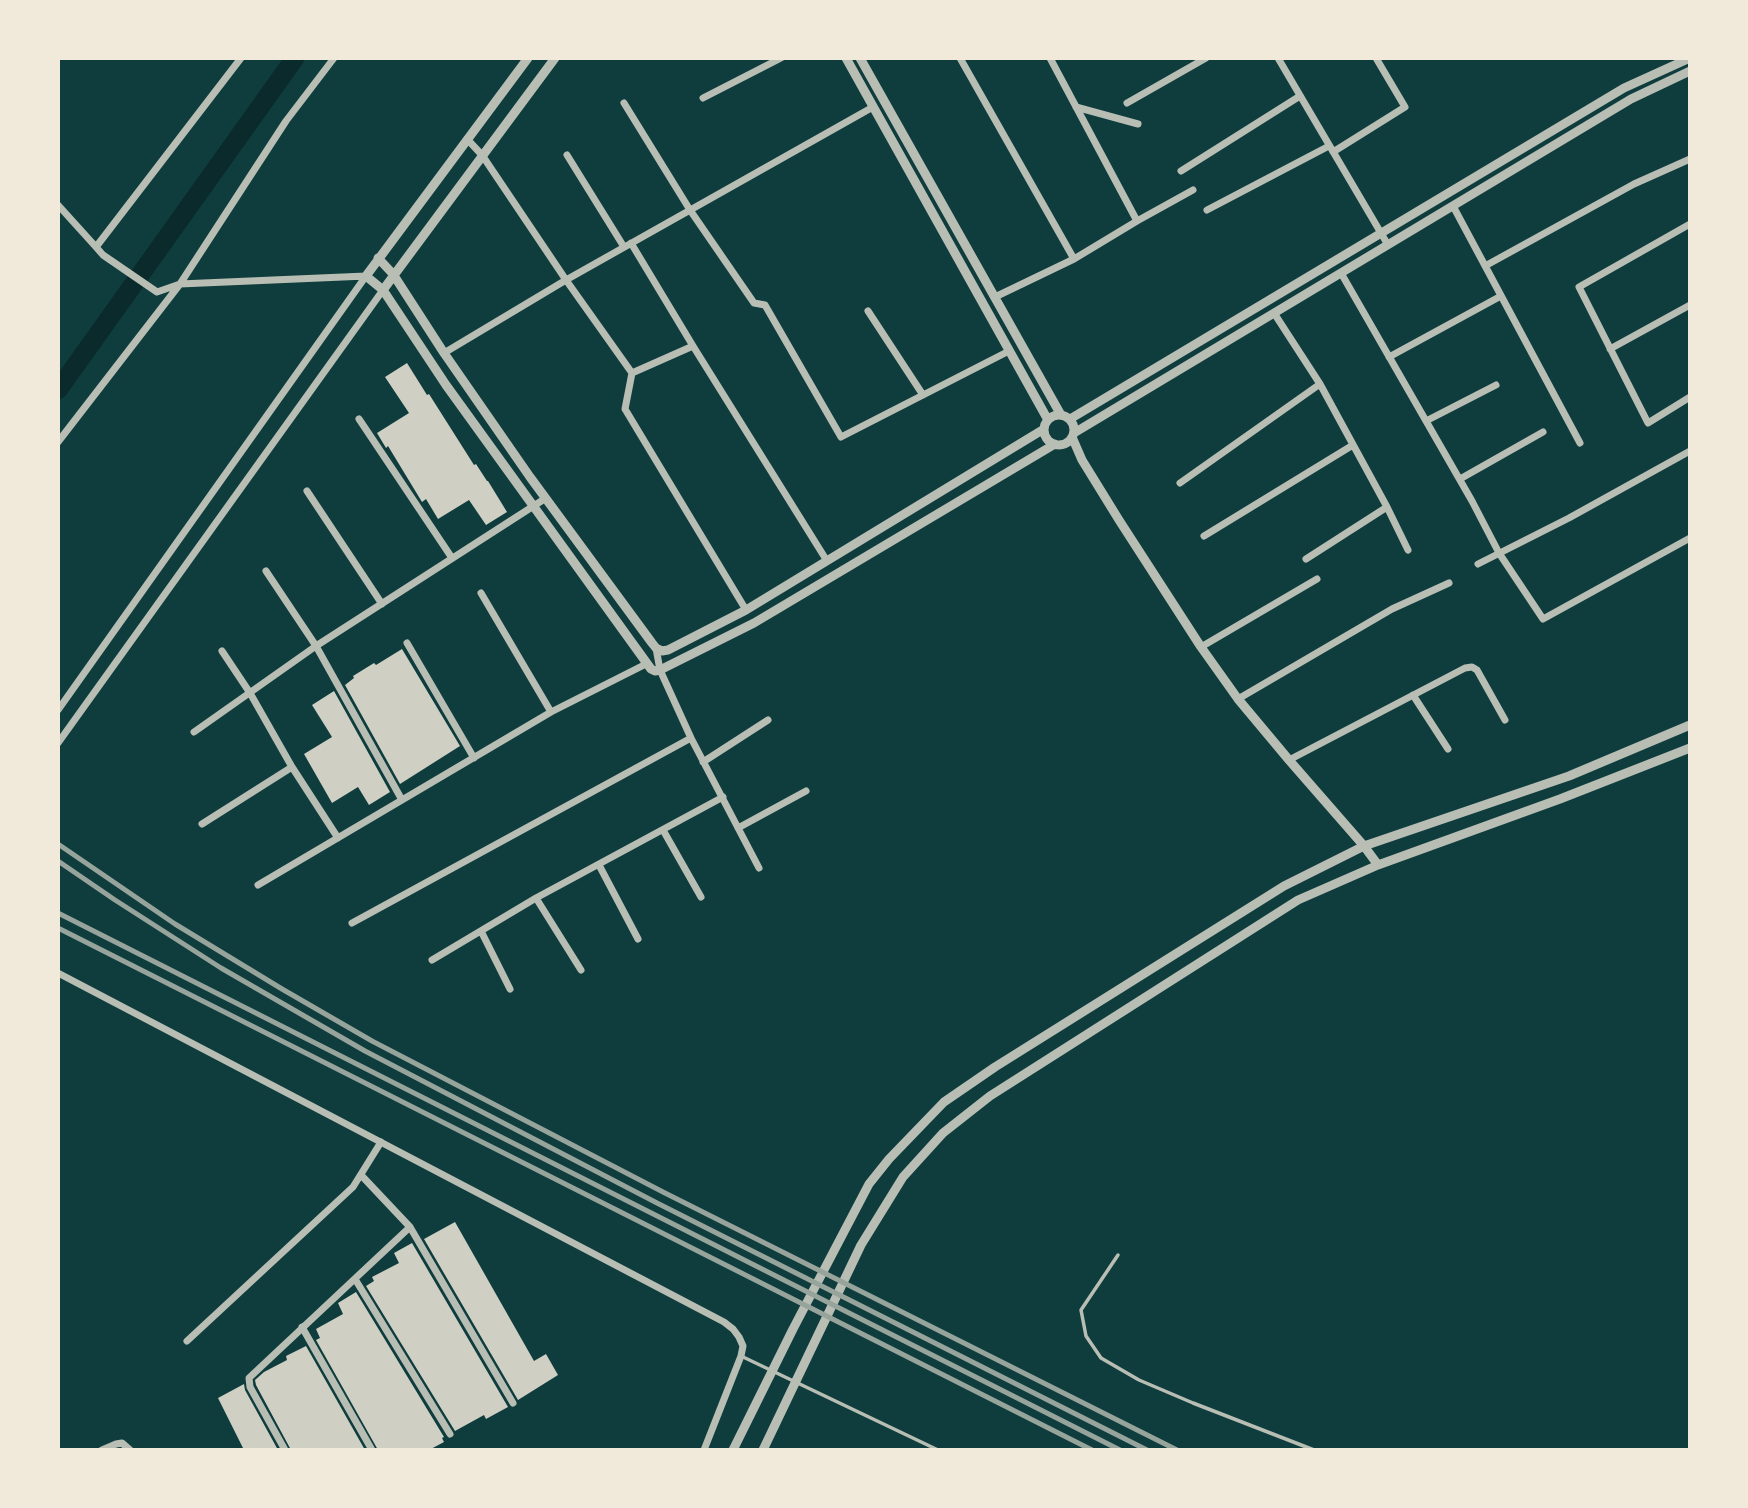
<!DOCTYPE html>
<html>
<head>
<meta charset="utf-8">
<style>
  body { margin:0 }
  #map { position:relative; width:1748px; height:1508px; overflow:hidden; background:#0f3d3e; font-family:"Fira Sans Condensed",sans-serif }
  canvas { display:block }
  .frame { position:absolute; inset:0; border:60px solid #f1e9da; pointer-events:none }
</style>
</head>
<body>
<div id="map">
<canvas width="1748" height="1508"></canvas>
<div class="frame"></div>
</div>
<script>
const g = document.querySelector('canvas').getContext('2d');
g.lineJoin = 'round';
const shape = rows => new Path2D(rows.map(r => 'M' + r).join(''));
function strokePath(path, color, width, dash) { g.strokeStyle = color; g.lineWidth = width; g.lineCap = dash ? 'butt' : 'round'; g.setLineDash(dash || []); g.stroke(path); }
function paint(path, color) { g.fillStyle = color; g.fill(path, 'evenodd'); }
strokePath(shape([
  [58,390,295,58]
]), '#0a2a2b', 19);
paint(shape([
  [407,363,427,395,429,394,474,465,476,464,487,481,488,481,507,512,486,525,469,500,438,519,426,499,422,502,388,446,386,448,377,433,409,413,385,377],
  [402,649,460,746,400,784,345,685,354,678,353,676,374,663,376,665],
  [334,691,390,792,369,805,358,787,332,803,304,754,332,737,312,705],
  [455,1222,534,1361,546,1354,558,1375,518,1400,424,1239],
  [412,1243,508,1407,486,1419,484,1415,455,1431,366,1286,374,1281,372,1277,399,1263,394,1253],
  [356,1292,444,1437,442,1438,444,1442,429,1450,378,1450,316,1340,320,1338,316,1329,343,1314,338,1303],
  [306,1346,365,1450,291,1450,256,1385,255,1380,264,1372,287,1360,286,1356],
  [244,1384,245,1390,278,1450,244,1450,218,1398]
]), '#cfcfc3');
strokePath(shape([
  [1118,1255,1081,1310,1086,1336,1101,1358,1139,1380,1193,1403,1314,1450],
  [741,1356,938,1450]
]), '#b8beb3', 3.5);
strokePath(shape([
  [241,58,96,247,103,255,157,292,180,284,366,276],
  [960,58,1074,259],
  [1050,58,1137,221],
  [1278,58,1388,245],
  [703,98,781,58],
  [624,103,690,210,754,303,765,305,841,437,1009,351],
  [1127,103,1206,58],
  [1076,107,1138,124],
  [1333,152,1405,107,1376,58],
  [567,155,624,247],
  [1181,171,1300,96],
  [58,205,96,247],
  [1453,206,1580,443],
  [1207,210,1329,146],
  [1690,224,1579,287,1648,423,1690,397],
  [631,243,693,346],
  [1485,266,1634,184,1690,159],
  [1341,273,1472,501,1499,553,1543,619,1690,538],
  [995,297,1074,259,1137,221,1193,190],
  [868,311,923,395],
  [1274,313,1320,384,1387,507,1408,550],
  [1610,349,1690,305],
  [444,353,566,280,482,155,467,139],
  [1389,357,1501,296],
  [632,373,625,409,746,610],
  [359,419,452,558],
  [1426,421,1496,385],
  [58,442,180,284,286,121,334,58],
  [1460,479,1543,432],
  [1180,483,1320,384],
  [307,491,382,604],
  [1204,536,1353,445],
  [1306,559,1387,507],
  [827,561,693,346,632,373,566,280,873,107],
  [1478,564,1569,518,1690,451],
  [266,571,316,646,402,800],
  [481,593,551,712],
  [407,643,474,758],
  [1201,647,1317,579],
  [222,651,250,693,292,767],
  [1413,695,1448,749],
  [1238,699,1392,609,1449,583],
  [58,710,366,276],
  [194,732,316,646,546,498],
  [691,738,759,868],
  [58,743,383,290],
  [1289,760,1465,668,1472,667,1477,670,1505,720],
  [703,762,768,720],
  [202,824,292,767,338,838],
  [738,828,806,791],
  [663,830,701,897],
  [599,865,638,939],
  [258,885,551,712,646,664],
  [536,898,581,970],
  [352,923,691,738,660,670,656,648],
  [481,931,510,989],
  [432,960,536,898,723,797],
  [58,973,724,1322,733,1329,739,1337,743,1346,741,1356,704,1450],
  [361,1175,410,1227,513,1403],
  [355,1279,450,1434],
  [302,1327,372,1450],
  [187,1341,353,1187,381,1142],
  [102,1450,116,1444,122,1443,130,1450],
  [285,1450,250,1387,249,1378,410,1227]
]), '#b8beb3', 7);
strokePath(shape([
  [528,58,366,276,383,290,446,385,651,669,655,671,660,670,754,623,1055,444],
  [846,58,1048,420],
  [860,58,1061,415],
  [378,258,393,274,444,353,530,477,652,643,656,648,662,651,668,650,746,610,1044,429],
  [383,290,555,58],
  '1044 430a15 15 0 1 1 30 0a15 15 0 1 1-30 0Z',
  [1070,419,1624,88,1690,58],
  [1074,433,1631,99,1690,71],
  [1072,437,1082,460,1119,520,1201,647,1238,699,1289,760,1364,846,1378,865],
  [733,1450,793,1329,869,1184,889,1159,944,1102,995,1067,1284,886,1364,846,1569,776,1690,725],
  [763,1450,861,1245,903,1177,943,1133,990,1096,1298,900,1378,865,1560,799,1690,748]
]), '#b8beb3', 9);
strokePath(shape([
  [58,844,175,924,282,989,372,1041,663,1192,1177,1450],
  [58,861,115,900,221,968,365,1051,657,1203,1147,1450],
  [58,913,1120,1450],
  [58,928,1092,1450]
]), '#97a49c', 5);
</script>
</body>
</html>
